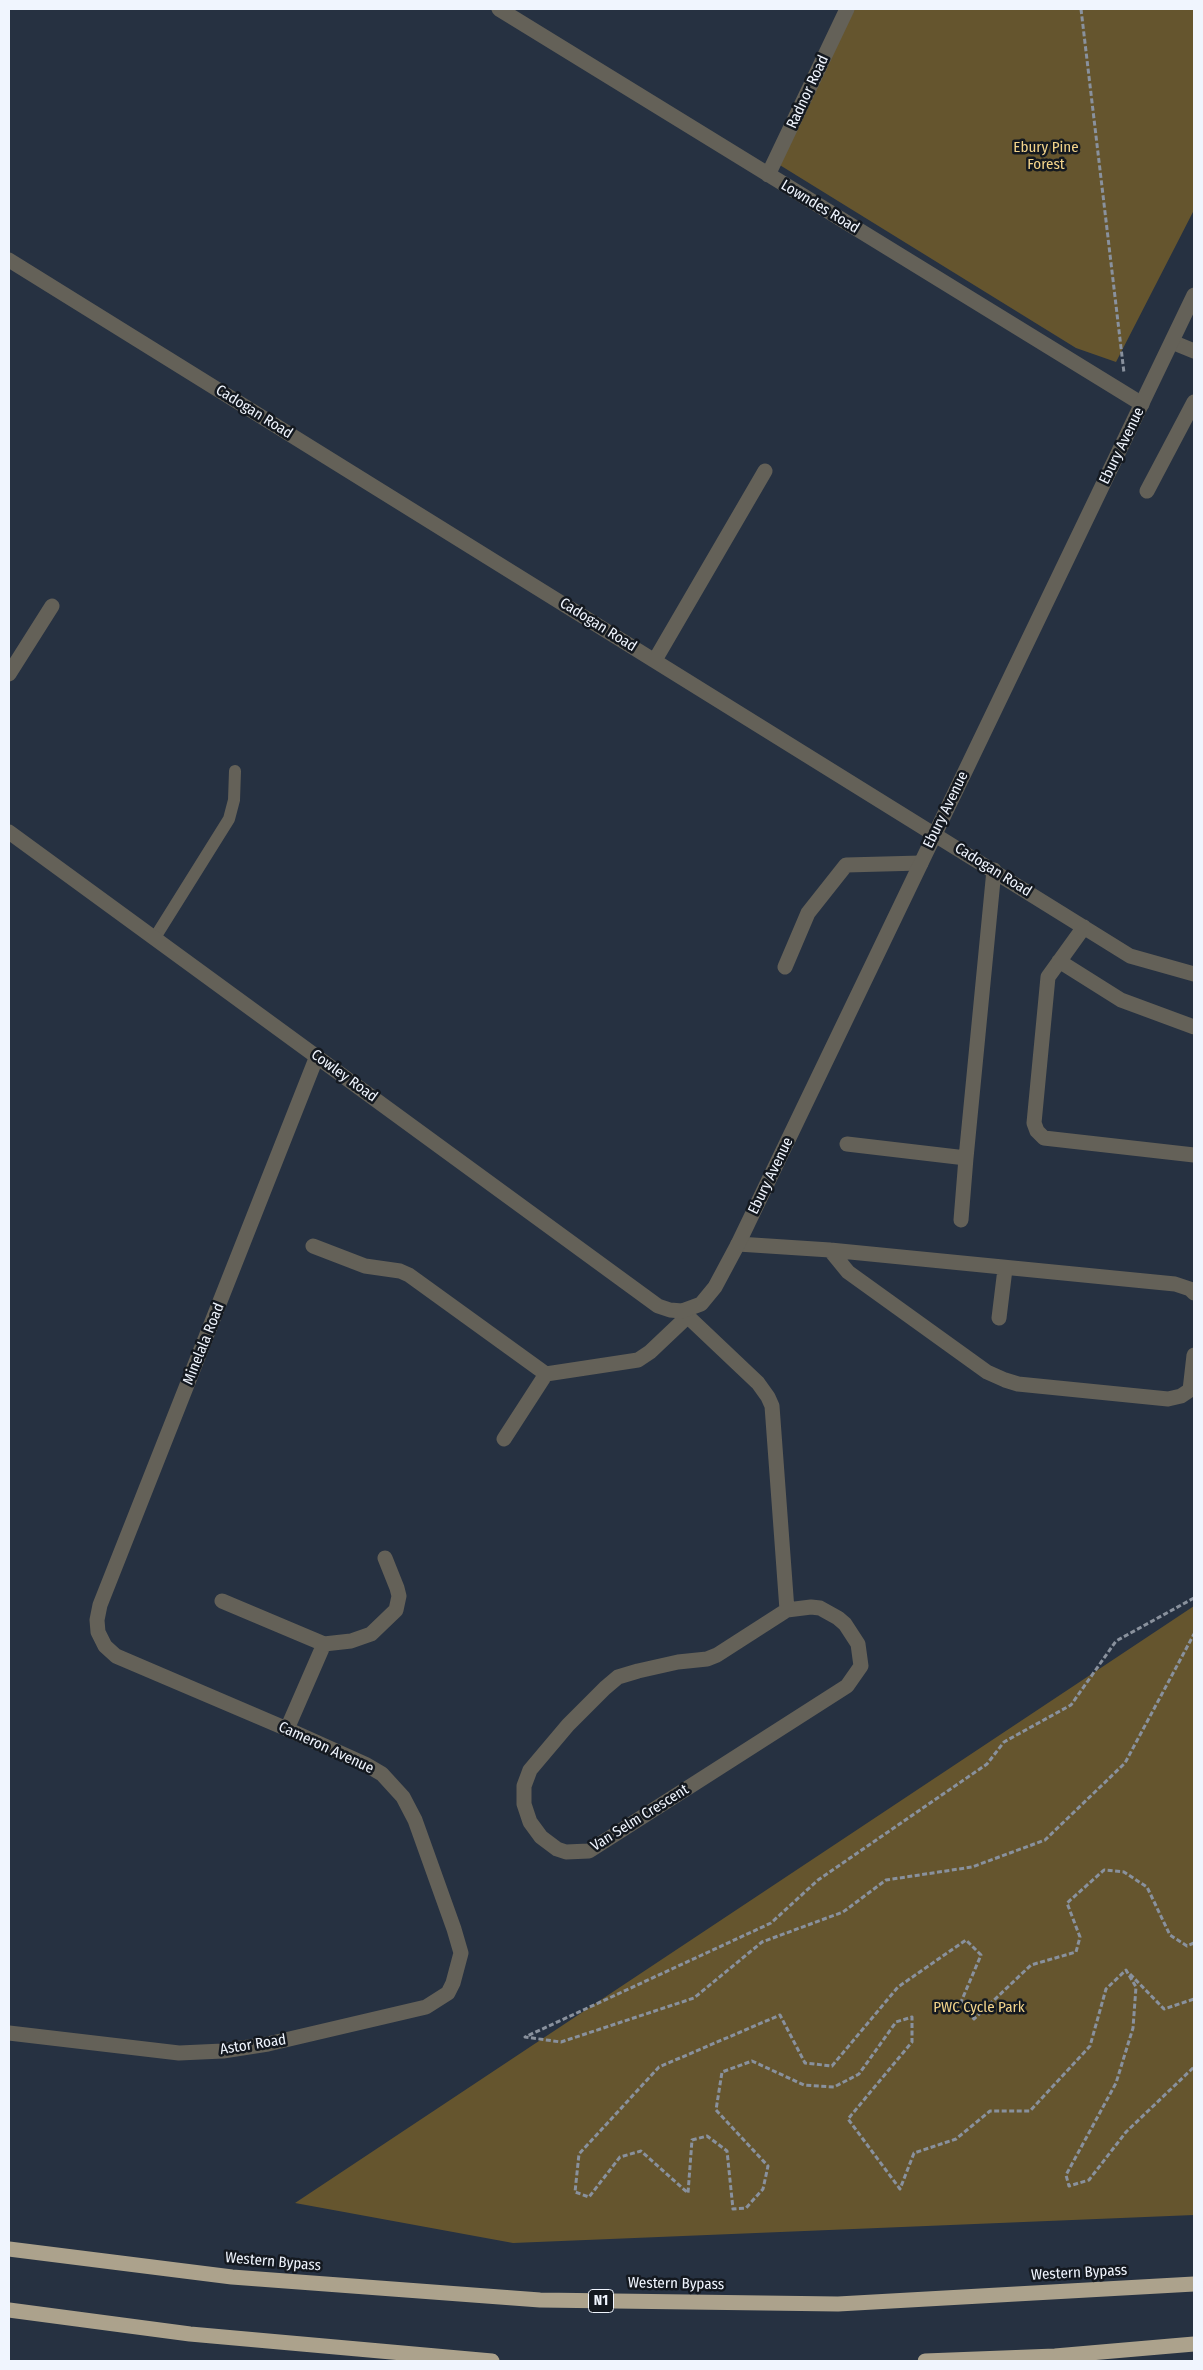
<!DOCTYPE html>
<html>
<head>
<meta charset="utf-8">
<style>
  body { margin:0 }
  #map { position:relative; width:1203px; height:2370px; overflow:hidden; background:#263141; font-family:"Fira Sans Condensed",sans-serif }
  canvas { display:block }
  .frame { position:absolute; inset:0; border:10px solid #f0f5fe; pointer-events:none }
</style>
</head>
<body>
<div id="map">
<canvas width="1203" height="2370"></canvas>
<div class="frame"></div>
</div>
<script>
const g = document.querySelector('canvas').getContext('2d');
g.lineJoin = 'round';
function paint(path, color) { g.fillStyle = color; g.fill(path, 'evenodd'); }
const shape = rows => new Path2D(rows.map(r => 'M' + r).join(''));
function strokePath(path, color, width, dash) { g.strokeStyle = color; g.lineWidth = width; g.lineCap = dash ? 'butt' : 'round'; g.setLineDash(dash || []); g.stroke(path); }
function drawText(font, color, halo, rows, align = 'center') {
  g.font = font + ' "Fira Sans Condensed",sans-serif'; g.lineWidth = 5; g.setLineDash([]); g.textBaseline = 'middle'; g.strokeStyle = halo; g.fillStyle = color; for (const [text, x, y, turn = 0] of rows) {
    g.save(); g.translate(x, y); g.rotate((+turn || 0) * Math.PI / 180); g.textAlign = isNaN(turn) ? turn : align; if (halo) g.strokeText(text, 0, 0); g.fillText(text, 0, 0); g.restore();
  }
}
paint(shape([
  [849,9,1194,9,1194,210,1116,362,1076,348,770,159],
  [1194,1606,1194,2215,513,2243,295,2203]
]), '#65552e');
strokePath(shape([
  [1081,9,1124,373],
  [1194,1598,1116,1641,1071,1705,1004,1742,987,1764,818,1880,771,1923,525,2037,561,2042,694,1998,762,1942,843,1912,886,1880,972,1867,1045,1840,1125,1763,1194,1634],
  [1194,1943,1187,1946,1170,1935,1147,1887,1124,1872,1104,1870,1067,1903,1080,1937,1076,1952,1031,1965,974,2019,961,2002,981,1955,966,1940,898,1987,832,2066,805,2063,780,2015,659,2067,579,2154,575,2192,589,2197,620,2157,641,2151,688,2193,692,2140,707,2136,727,2151,733,2209,746,2208,763,2189,768,2166,716,2110,722,2072,752,2061,804,2085,834,2087,859,2074,896,2022,912,2017,912,2042,848,2119,900,2189,914,2153,956,2139,990,2111,1030,2111,1090,2046,1106,1989,1126,1970,1136,1987,1133,2028,1116,2083,1066,2175,1069,2186,1089,2180,1126,2132,1194,2067],
  [1130,1974,1164,2009,1194,1999]
]), '#89919d', 3, [5, 2.5]);
strokePath(shape([
  [154,939,229,819,234,800,235,771]
]), '#646158', 12);
strokePath(shape([
  [499,9,1142,404],
  [768,175,847,9],
  [9,260,1130,956,1194,974],
  [1172,342,1194,351],
  [1147,491,1194,402],
  [655,660,765,471],
  [9,674,52,606],
  [1084,927,1048,977,1034,1123,1037,1131,1044,1138,1194,1155],
  [1059,961,1121,1000,1194,1027],
  [785,967,808,913,846,865,921,863],
  [847,1144,966,1158,994,870],
  [961,1220,966,1158],
  [738,1244,830,1250,1175,1284,1190,1289,1194,1293],
  [313,1246,365,1266,400,1271,409,1275,546,1374,638,1360,650,1352,688,1316],
  [830,1250,848,1272,987,1372,1005,1380,1018,1384,1168,1399,1181,1396,1190,1390,1194,1355],
  [682,1311,758,1383,768,1397,772,1406,787,1610],
  [999,1318,1005,1269],
  [504,1439,546,1374],
  [222,1601,324,1644],
  [811,1607,820,1608,838,1618,845,1624,858,1644,861,1666,847,1686,589,1851,566,1852,557,1849,541,1837,530,1822,524,1804,524,1786,530,1770,568,1725,605,1688,618,1677,638,1671,678,1662,707,1659,717,1655,787,1610,811,1607],
  [287,1729,324,1644,351,1641,371,1634,396,1610,399,1596,397,1588,385,1558],
  [9,2033,179,2053,223,2051,268,2044,426,2007,448,1993,453,1983,461,1953,454,1929,415,1820,403,1797,382,1774,365,1764,287,1729,116,1656,105,1646,98,1632,97,1620,100,1605,317,1056]
]), '#646158', 15);
strokePath(shape([
  [9,832,658,1306,670,1310,682,1311,701,1304,715,1287,738,1244,1194,295]
]), '#646158', 15);
strokePath(shape([
  [9,2249,232,2277,540,2300,838,2304,1194,2284],
  [9,2310,190,2334,492,2361],
  [925,2361,1055,2356,1194,2344]
]), '#aca28c', 15);
for (const [x, y, w] of [
  [601,2301,25]
]) { const box = new Path2D(); box.roundRect(x - w / 2, y - 11.5, w, 23, 4); g.fillStyle = '#141920'; g.fill(box); strokePath(box, '#f0f5fe', 1); }
drawText('bold 14px', '#f0f5fe', null, [
  ["N1",601,2301]
]);
drawText('15px', '#f0f5fe', '#141920', [
  ["Radnor Road",808,92,-65],
  ["Lowndes Road",820,207,31],
  ["Cadogan Road",254,412,32],
  ["Ebury Avenue",1122,446,-64],
  ["Cadogan Road",598,625,32],
  ["Ebury Avenue",946,810,-64],
  ["Cadogan Road",993,870,32],
  ["Cowley Road",344,1076,36],
  ["Ebury Avenue",771,1176,-64],
  ["Minelala Road",204,1344,-68],
  ["Cameron Avenue",326,1748,25],
  ["Van Selm Crescent",640,1818,-32],
  ["Astor Road",253,2045,-9],
  ["Western Bypass",273,2262,5],
  ["Western Bypass",1079,2273,-3],
  ["Western Bypass",676,2284,1]
]);
drawText('15px', '#f3d48b', '#141920', [
  ["Ebury Pine",1046,148],
  ["Forest",1046,165],
  ["PWC Cycle Park",979,2008]
]);
</script>
</body>
</html>
